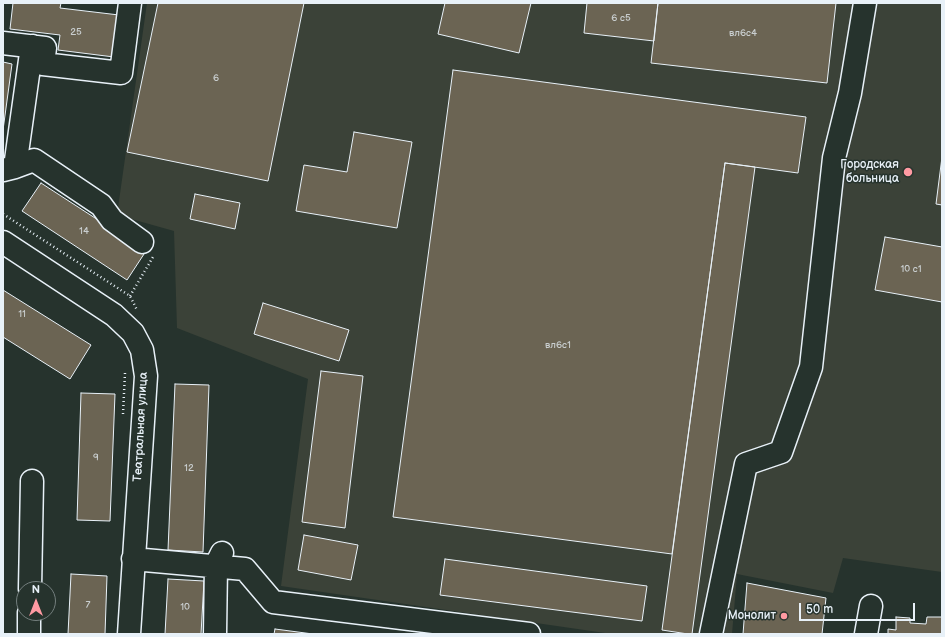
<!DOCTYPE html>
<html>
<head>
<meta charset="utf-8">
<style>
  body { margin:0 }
  #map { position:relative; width:945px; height:637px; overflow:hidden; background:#26332d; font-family:"Balsamiq Sans",sans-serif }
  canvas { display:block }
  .frame { position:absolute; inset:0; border:4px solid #e8f1f8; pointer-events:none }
  .north { position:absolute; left:16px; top:581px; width:40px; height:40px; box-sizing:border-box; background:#26332d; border:1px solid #747f7e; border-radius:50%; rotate:0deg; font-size:11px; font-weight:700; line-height:16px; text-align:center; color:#e8f1f8 }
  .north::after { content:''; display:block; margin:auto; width:14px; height:18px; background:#ff9aa2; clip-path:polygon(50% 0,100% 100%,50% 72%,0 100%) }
  .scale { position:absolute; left:799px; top:603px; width:116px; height:18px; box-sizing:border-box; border:2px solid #e8f1f8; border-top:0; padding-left:5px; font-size:12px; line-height:14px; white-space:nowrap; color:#e8f1f8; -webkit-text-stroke:3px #26332d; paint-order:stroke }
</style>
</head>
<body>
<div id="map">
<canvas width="945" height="637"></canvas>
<div class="frame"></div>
<div class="north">N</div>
<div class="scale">50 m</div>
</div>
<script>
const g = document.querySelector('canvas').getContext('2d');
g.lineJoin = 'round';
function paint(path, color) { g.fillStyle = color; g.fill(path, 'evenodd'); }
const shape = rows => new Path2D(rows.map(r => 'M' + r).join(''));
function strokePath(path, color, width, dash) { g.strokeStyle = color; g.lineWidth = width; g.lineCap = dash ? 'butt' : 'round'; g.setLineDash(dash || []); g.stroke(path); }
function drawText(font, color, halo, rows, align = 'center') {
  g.font = font + ' "Balsamiq Sans",sans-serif'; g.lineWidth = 3; g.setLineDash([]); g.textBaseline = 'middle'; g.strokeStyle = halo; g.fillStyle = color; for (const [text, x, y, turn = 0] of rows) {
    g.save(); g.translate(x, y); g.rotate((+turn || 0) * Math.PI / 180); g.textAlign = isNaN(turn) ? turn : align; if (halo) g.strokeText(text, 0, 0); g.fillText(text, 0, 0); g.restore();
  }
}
paint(shape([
  [147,3,942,3,942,572,843,558,833,593,737,574,732,634,612,634,281,586,308,379,177,328,174,231,117,215]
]), '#3b4238');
const building = shape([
  [13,3,61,3,60,8,119,15,114,57,58,50,60,35,10,29,13,3],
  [158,3,304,3,268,181,127,152,158,3],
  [445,3,531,3,519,53,438,34,445,3],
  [587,3,658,3,654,41,584,33,587,3],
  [658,3,836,3,827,83,651,63,658,3],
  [3,62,12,64,3,130,3,62],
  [453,70,806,117,798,173,725,163,672,554,393,517,453,70],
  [354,132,412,142,397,228,296,211,304,165,347,172,354,132],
  [942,157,942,205,936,204,942,157],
  [725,163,755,167,692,634,688,634,662,630,725,163],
  [41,183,146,251,127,280,22,211,41,183],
  [195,194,240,203,235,229,190,219,195,194],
  [885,237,942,247,942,302,875,290,885,237],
  [3,290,91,345,70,379,3,337,3,290],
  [263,303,349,330,339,361,254,334,263,303],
  [321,371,363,376,345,528,302,522,321,371],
  [175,384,209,385,203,552,168,550,175,384],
  [81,393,115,394,110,521,77,520,81,393],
  [304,535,358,545,351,580,298,570,304,535],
  [445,559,647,586,642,621,440,595,445,559],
  [71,574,107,576,105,634,68,634,71,574],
  [168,579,204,581,201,634,165,634,168,579],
  [747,583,826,598,822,634,743,634,747,583],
  [896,617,910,618,910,623,926,624,927,617,942,617,942,634,888,634,888,629,896,630,896,617],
  [275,629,313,634,274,634,275,629]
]);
paint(building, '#6b6453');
strokePath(building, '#e8f1f8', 1);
const minor = shape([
  [3,43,45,48,43,64,121,73,130,3],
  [15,167,34,160,101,205,112,220,142,242],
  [3,170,15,167,32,46],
  [3,242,114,315,133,333,142,350,146,376,129,634],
  [133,559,245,569,273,602,529,634],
  [30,589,32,481],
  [29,634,29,613],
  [215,634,216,565,222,553],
  [711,634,746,464,781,452,811,367,834,158,850,93,865,3],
  [866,634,871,606]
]);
strokePath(minor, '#e8f1f8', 25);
strokePath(shape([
  [3,214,130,296,137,310],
  [130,296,153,257],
  [123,414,125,373]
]), '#e8f1f8', 2.5, [1, 3]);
strokePath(minor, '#26332d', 22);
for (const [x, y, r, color] of [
  [908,172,5,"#ff9aa2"],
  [784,616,4,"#ff9aa2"]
]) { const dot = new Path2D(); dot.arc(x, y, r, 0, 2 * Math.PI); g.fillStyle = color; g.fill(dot); strokePath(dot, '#26332d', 1.5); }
drawText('10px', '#c9cecf', null, [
  ["6 с5",621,18],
  ["25",76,32],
  ["вл6с4",743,33],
  ["6",216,78],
  ["14",84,231],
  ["10 с1",911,269],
  ["11",22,314],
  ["вл6с1",558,345],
  ["9",96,457],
  ["12",189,468],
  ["7",88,605],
  ["10",185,607]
]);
drawText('12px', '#e8f1f8', '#26332d', [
  ["Городская",899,165],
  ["больница",899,179],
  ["Монолит",776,616]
], 'right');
drawText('12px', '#e8f1f8', '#26332d', [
  ["Театральная улица",141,427,-87]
]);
</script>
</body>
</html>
